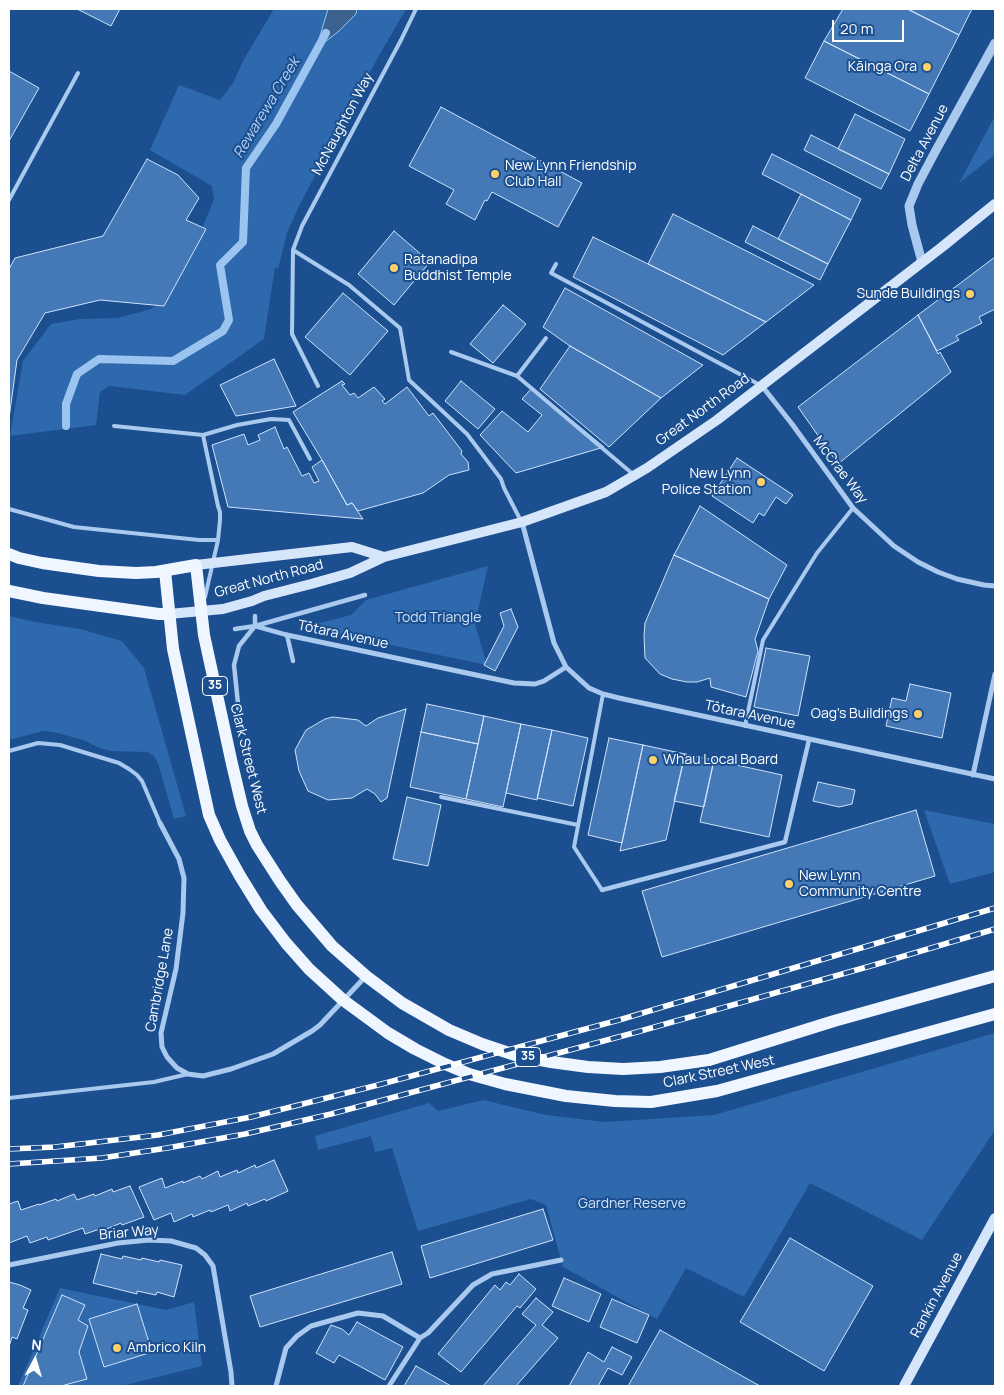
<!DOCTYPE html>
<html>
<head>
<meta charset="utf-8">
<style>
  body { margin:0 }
  #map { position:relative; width:1004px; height:1395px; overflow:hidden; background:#1b4f8f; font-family:Manrope,sans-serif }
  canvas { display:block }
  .frame { position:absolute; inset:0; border:10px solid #fff; pointer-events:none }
  .north { position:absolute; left:10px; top:1335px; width:50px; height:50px; -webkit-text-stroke:4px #1b4f8f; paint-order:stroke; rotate:6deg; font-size:14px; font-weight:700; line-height:20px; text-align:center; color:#fff }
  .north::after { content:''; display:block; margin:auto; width:18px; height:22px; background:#fff; clip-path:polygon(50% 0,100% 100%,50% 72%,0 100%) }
  .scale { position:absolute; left:832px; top:20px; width:72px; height:22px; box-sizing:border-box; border:2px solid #fff; border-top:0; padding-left:6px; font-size:15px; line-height:18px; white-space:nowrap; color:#fff; -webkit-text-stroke:4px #1b4f8f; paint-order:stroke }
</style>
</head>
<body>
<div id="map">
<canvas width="1004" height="1395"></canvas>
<div class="frame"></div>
<div class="north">N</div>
<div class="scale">20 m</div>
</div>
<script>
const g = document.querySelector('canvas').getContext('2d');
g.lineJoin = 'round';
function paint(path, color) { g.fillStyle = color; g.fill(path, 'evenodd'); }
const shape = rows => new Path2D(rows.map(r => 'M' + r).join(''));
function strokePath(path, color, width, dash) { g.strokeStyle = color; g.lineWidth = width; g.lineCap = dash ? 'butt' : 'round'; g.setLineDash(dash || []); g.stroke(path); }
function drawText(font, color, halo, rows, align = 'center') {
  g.font = font + ' Manrope,sans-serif'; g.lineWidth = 4; g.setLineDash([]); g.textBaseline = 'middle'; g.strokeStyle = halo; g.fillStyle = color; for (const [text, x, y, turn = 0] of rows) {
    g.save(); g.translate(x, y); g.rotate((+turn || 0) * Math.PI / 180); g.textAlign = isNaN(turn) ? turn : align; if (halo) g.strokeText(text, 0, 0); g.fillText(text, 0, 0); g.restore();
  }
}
paint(shape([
  [274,9,328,9,319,39,339,31,356,14,357,9,405,9,405,11,377,59,299,206,287,233,278,269,275,267,264,339,185,395,110,386,100,392,96,425,10,436,23,361,51,324,80,319,118,318,151,309,163,299,196,244,214,199,212,186,150,150,179,85,220,100,233,83,244,59],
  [995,116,995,155,959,183],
  [488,566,475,624,487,665,304,627,351,615,366,600],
  [9,616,35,622,80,629,122,641,144,668,186,816,174,819,158,763,154,756,147,752,110,751,97,747,86,741,58,733,43,731,9,740],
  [924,810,995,824,995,872,950,884],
  [995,1033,995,1130,922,1240,810,1183,744,1297,686,1268,657,1319,563,1267,546,1205,531,1199,418,1231,392,1148,375,1152,371,1136,318,1150,315,1136,429,1103,438,1111,483,1100,546,1115,605,1122,714,1115],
  [60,1288,166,1310,194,1302,202,1366,122,1386,18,1386]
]), '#2e69ad');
const water = shape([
  [328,9,357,9,356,14,339,31,325,42,319,39,328,9]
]);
paint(water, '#3c6290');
strokePath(water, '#9cc4f0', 1);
strokePath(shape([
  [66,426,66,404,77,374,99,359,173,361,223,331,229,320,220,265,243,242,246,168,276,124,326,33]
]), '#9cc4f0', 8);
const building = shape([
  [77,9,120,9,111,26,77,9],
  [843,9,907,9,959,35,929,94,824,41,843,9],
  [908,9,972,9,959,35,908,9],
  [824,41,929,94,910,131,805,78,824,41],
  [9,71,39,88,9,141,9,71],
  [441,107,582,183,558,227,492,192,487,201,485,200,475,220,446,204,454,190,409,166,441,107],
  [855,114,905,139,889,174,838,149,855,114],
  [811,135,889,174,881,189,804,150,811,135],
  [772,154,861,199,851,220,762,174,772,154],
  [147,159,178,175,199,198,186,220,206,229,164,306,100,300,45,313,17,360,9,418,9,269,15,258,103,236,147,159],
  [801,194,851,220,828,264,778,239,801,194],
  [673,214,814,285,766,322,648,264,673,214],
  [753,226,828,264,820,280,745,242,753,226],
  [394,231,430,262,394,305,358,274,394,231],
  [593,237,648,264,766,322,723,355,573,277,593,237],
  [995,257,995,309,979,317,982,323,956,336,959,340,937,351,918,315,995,257],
  [565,288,703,365,661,398,570,346,543,327,565,288],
  [343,293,388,331,350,375,305,337,343,293],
  [503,305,526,324,493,363,470,344,503,305],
  [918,315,938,354,940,352,951,372,838,464,798,407,918,315],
  [570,346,661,398,609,447,540,389,570,346],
  [274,359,296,406,236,416,220,385,274,359],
  [342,381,345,384,342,385,350,395,354,393,358,398,374,387,385,399,382,401,385,404,407,387,429,416,433,413,462,451,461,454,468,462,469,470,449,475,423,493,358,511,352,503,347,505,322,460,293,412,342,381],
  [461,381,495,409,478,429,445,401,461,381],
  [532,388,604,447,516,473,480,435,502,411,528,432,542,415,522,399,532,388],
  [275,427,284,449,287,447,302,476,309,473,314,483,319,481,312,467,322,460,347,505,352,503,363,519,228,507,212,445,244,434,248,445,260,440,258,435,275,427],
  [737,458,793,495,786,504,776,497,764,516,759,513,753,523,712,496,737,458],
  [700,506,787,565,769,599,674,555,700,506],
  [674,555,769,599,755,639,758,651,746,697,711,687,710,678,697,682,687,682,672,679,660,674,645,658,644,636,645,623,674,555],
  [511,609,518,627,495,671,484,665,504,626,500,613,511,609],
  [766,648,810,656,798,716,754,707,766,648],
  [910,684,951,693,942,738,886,726,892,698,906,701,910,684],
  [427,704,484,716,478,744,421,732,427,704],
  [406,709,387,798,381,802,375,794,367,789,352,798,328,800,308,791,299,771,295,750,306,730,325,719,333,717,358,720,366,726,378,718,406,709],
  [484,716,521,724,503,807,466,799,484,716],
  [521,724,552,730,537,800,506,793,521,724],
  [552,730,588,738,573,806,537,798,552,730],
  [421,732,478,744,466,799,410,787,421,732],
  [609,738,643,745,622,843,588,835,609,738],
  [643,745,685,754,666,840,620,851,643,745],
  [685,754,714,760,704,807,674,801,685,754],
  [714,760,782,775,769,837,700,822,714,760],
  [818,782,855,790,852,804,839,807,813,801,818,782],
  [407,797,441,805,428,866,393,859,407,797],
  [916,810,935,876,662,957,642,891,916,810],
  [274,1160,288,1191,266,1201,265,1199,248,1206,247,1203,230,1211,228,1205,211,1212,210,1210,193,1217,192,1214,174,1222,171,1213,154,1220,139,1187,162,1178,165,1188,183,1181,183,1183,200,1176,202,1179,218,1171,220,1177,237,1170,238,1173,255,1165,256,1168,274,1160],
  [130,1186,144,1217,122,1225,121,1223,104,1230,103,1228,85,1234,83,1228,48,1240,47,1237,30,1243,27,1236,9,1243,9,1204,18,1201,21,1210,39,1204,39,1205,56,1199,57,1201,74,1194,77,1200,94,1194,95,1196,112,1189,113,1192,130,1186],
  [543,1209,553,1240,430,1278,421,1246,543,1209],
  [790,1238,873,1286,824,1371,740,1322,790,1238],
  [392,1252,402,1284,260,1327,250,1296,392,1252],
  [101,1254,122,1259,123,1256,141,1260,142,1258,159,1262,160,1260,182,1265,174,1297,157,1292,156,1295,137,1291,137,1294,93,1283,101,1254],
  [519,1274,536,1289,520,1308,517,1306,461,1372,438,1354,495,1285,500,1290,506,1282,510,1285,519,1274],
  [564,1278,601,1294,589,1322,552,1306,564,1278],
  [9,1282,20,1285,31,1290,23,1308,28,1310,17,1339,12,1337,9,1347,9,1282],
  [62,1295,85,1305,78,1320,88,1326,79,1352,87,1379,61,1386,23,1386,62,1295],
  [536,1298,553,1312,542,1325,558,1338,516,1386,483,1386,536,1325,522,1314,536,1298],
  [612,1299,649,1315,637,1343,600,1327,612,1299],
  [137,1304,152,1352,104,1367,89,1319,137,1304],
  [357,1322,403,1347,385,1380,339,1355,334,1363,316,1353,331,1325,342,1329,349,1335,357,1322],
  [660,1330,760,1386,628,1386,660,1330],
  [612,1347,632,1357,622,1375,608,1368,598,1386,569,1386,588,1352,604,1362,612,1347],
  [416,1366,451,1386,404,1386,416,1366]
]);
paint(building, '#4478b7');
strokePath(building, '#cfe3fa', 1);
strokePath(shape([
  [9,200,78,73],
  [293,250,349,285,400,328,409,380,467,434,501,479,504,488,521,521],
  [556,264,551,273,760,385],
  [451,352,517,376,634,475],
  [517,376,546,338],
  [318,386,292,334,293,250,302,226,401,40,416,9],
  [114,426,203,435,218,506,220,512,220,520,218,540,205,597],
  [203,435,237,425,271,419,289,420,310,459],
  [9,509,74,527,199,540,218,540],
  [745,726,763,640,817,553,853,508],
  [9,751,38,743,60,745,119,763,129,769,137,775,142,781,160,823],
  [441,797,578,825],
  [602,890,574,847,603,694],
  [9,1098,154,1082,188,1074]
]), '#a9c9ee', 4);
strokePath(shape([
  [255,616,255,626,287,635,293,661],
  [255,626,365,595],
  [235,629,255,626,239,646,234,665,241,733],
  [602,890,785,842,809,740]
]), '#a9c9ee', 4.5);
strokePath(shape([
  [762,386,792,424,853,508,894,546,918,562,938,572,957,579,984,585,995,586],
  [522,522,554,643,566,667,589,688,603,694,619,698,995,779],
  [287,635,514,683,535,684,544,681,566,667],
  [973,775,995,674],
  [160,823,179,859,184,878,183,913,176,969,161,1033,162,1047,167,1057,177,1068,188,1074,203,1076,231,1069,273,1054,312,1031,320,1025,366,976],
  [9,1265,118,1243,149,1240,171,1241,196,1248,205,1255,213,1266,231,1372,232,1386],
  [276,1386,286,1348,297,1336,311,1326,358,1313,383,1316,420,1338],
  [389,1386,420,1338,428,1333,473,1285,492,1274,561,1260]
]), '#a9c9ee', 5);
strokePath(shape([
  [922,262,912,225,909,206,918,184,935,152,995,43]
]), '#a9c9ee', 9);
strokePath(shape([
  [196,565,352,547,384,557],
  [169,614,223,609,252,601,264,596,311,584,350,573,384,557,522,522,606,492,647,468,717,420,942,247,995,204],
  [904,1386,995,1218]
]), '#d6e6fa', 10);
strokePath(shape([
  [9,554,19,558,42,563,99,571,136,573,156,572,196,565,204,635,232,764,242,806,250,831,257,845,280,881,297,905,332,946,366,976,402,1003,449,1030,482,1044,515,1055,551,1062,588,1067,623,1069,660,1067,709,1060,834,1021,995,976],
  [165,571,173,649,209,815,220,840,240,876,261,910,286,943,309,969,343,1000,388,1033,415,1049,445,1064,469,1074,505,1084,566,1096,615,1101,651,1102,717,1091,995,1014],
  [9,591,43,598,159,614,169,614]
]), '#f0f6ff', 12);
const rail = shape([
  [9,1149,55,1147,158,1135,251,1117,378,1085,619,1020,995,908],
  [9,1164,102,1158,167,1148,245,1134,331,1114,637,1032,874,965,995,929]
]);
strokePath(rail, '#fff', 5.5);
strokePath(rail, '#1b4f8f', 4, [11]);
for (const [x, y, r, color] of [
  [927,67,5,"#ffd166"],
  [495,174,5,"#ffd166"],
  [394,268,5,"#ffd166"],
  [970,294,5,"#ffd166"],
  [761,482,5,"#ffd166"],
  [918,714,5,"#ffd166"],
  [653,760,5,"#ffd166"],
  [789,884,5,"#ffd166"],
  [117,1348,5,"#ffd166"]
]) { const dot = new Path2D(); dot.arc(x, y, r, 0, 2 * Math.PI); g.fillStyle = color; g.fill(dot); strokePath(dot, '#1b4f8f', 2); }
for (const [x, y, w] of [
  [215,686,25],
  [528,1057,25]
]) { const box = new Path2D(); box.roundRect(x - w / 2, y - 9.5, w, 19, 4); g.fillStyle = '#1b4f8f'; g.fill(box); strokePath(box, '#fff', 1); }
drawText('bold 12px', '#fff', null, [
  ["35",215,686],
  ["35",528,1057]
]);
drawText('14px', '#fff', '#1b4f8f', [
  ["Kāinga Ora",917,67,"right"],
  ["New Lynn Friendship",505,166],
  ["Club Hall",505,182],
  ["Ratanadipa",404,260],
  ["Buddhist Temple",404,276],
  ["Sunde Buildings",960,294,"right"],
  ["New Lynn",751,474,"right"],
  ["Police Station",751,490,"right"],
  ["Oag's Buildings",908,714,"right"],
  ["Whau Local Board",663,760],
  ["New Lynn",799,876],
  ["Community Centre",799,892],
  ["Ambrico Kiln",127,1348]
], 'left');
drawText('14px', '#fff', '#1b4f8f', [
  ["McNaughton Way",343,124,-62],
  ["Delta Avenue",925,143,-62],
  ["Great North Road",703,410,-36],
  ["McCrae Way",840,470,53],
  ["Great North Road",269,579,-15],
  ["Tōtara Avenue",343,635,12],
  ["Tōtara Avenue",750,715,12],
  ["Clark Street West",248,759,76],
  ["Cambridge Lane",160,980,-80],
  ["Clark Street West",719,1072,-12],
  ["Briar Way",129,1233,-5],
  ["Rankin Avenue",937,1295,-62]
]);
drawText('14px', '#cfe3fa', '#1b4f8f', [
  ["Todd Triangle",438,618],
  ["Gardner Reserve",632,1204]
]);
drawText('italic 15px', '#b5d3f5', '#1b4f8f', [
  ["Rewarewa Creek",267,108,-59]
]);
</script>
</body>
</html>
